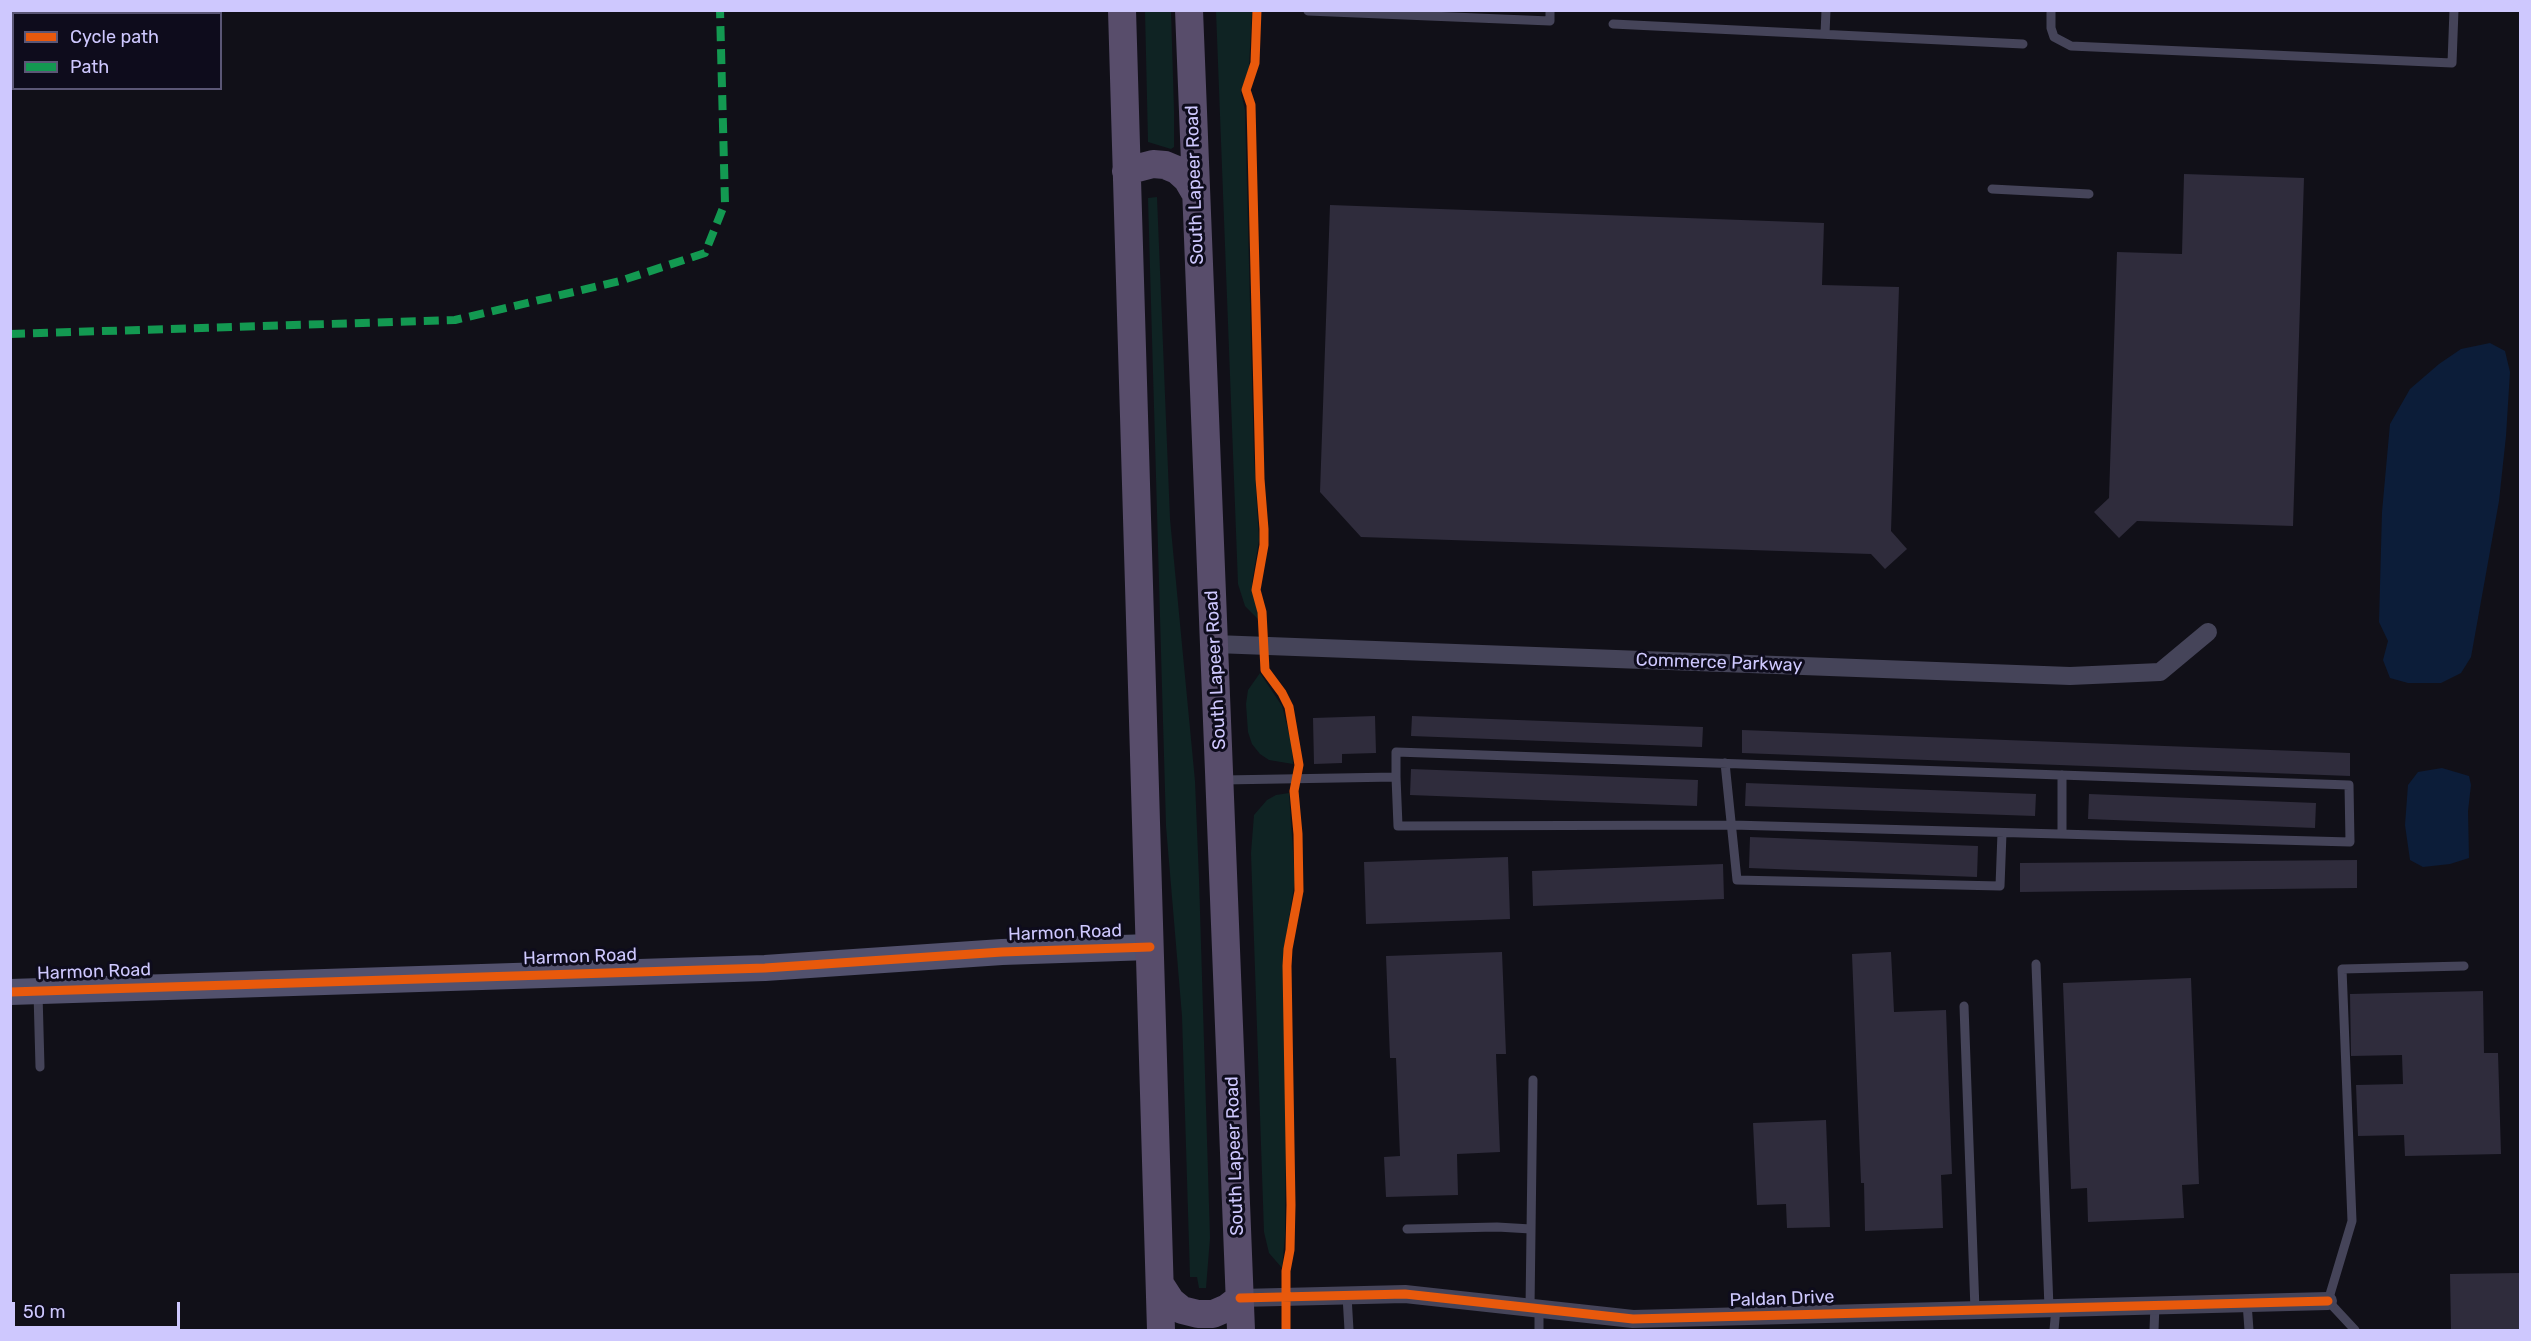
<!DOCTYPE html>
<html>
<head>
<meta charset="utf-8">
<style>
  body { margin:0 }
  #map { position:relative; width:2531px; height:1341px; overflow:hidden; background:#111018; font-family:Rubik,sans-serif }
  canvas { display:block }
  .frame { position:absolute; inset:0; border:12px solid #cec8fe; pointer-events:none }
  .legend { position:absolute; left:12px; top:12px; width:210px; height:78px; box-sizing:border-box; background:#0e0c1c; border:2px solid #5b5776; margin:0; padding:8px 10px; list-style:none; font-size:18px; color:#cec8fe }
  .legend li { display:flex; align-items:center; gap:12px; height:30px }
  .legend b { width:30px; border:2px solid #5b5776 }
  .scale { position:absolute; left:12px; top:1302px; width:168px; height:27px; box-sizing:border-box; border:3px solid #cec8fe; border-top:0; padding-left:8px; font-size:18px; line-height:21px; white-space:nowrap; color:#cec8fe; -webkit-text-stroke:4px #0e0c1c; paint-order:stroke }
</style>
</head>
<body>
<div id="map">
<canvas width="2531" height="1341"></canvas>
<div class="frame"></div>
<ul class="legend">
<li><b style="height:8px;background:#e8590c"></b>Cycle path</li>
<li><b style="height:8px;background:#139951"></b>Path</li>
</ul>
<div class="scale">50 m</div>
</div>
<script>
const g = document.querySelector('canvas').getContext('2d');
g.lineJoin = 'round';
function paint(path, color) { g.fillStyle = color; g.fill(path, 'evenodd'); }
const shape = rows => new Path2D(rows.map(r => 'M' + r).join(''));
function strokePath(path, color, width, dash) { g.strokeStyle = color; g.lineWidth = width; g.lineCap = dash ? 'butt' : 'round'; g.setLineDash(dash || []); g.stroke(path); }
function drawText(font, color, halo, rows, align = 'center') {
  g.font = font + ' Rubik,sans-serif'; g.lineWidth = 6; g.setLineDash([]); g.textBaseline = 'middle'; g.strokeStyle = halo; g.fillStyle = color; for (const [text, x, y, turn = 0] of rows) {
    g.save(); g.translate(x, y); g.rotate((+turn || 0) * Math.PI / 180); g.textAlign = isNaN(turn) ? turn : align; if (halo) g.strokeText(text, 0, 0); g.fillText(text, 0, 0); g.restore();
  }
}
paint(shape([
  [1145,11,1171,11,1174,111,1174,147,1171,149,1148,142],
  [1216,11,1252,11,1249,67,1241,93,1245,110,1254,458,1259,540,1252,582,1259,620,1245,606,1238,584],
  [1157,197,1170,519,1195,781,1199,879,1210,1238,1206,1288,1199,1288,1197,1277,1190,1277,1182,1016,1166,826,1148,198],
  [1260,673,1282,706,1292,745,1293,764,1269,760,1260,754,1252,744,1248,732,1246,704,1248,690],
  [1289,793,1295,880,1283,957,1286,1120,1285,1235,1282,1268,1269,1253,1264,1232,1251,853,1254,815,1267,800,1276,795]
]), '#0f2323');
paint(shape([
  [2490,343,2505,351,2510,372,2506,436,2499,501,2471,657,2461,673,2441,683,2408,683,2390,678,2383,660,2388,641,2379,622,2382,512,2390,424,2410,389,2439,364,2461,349],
  [2442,768,2469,776,2471,785,2468,811,2469,858,2450,864,2423,867,2410,860,2405,825,2408,785,2418,772]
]), '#0c1d39');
paint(shape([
  [2184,174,2304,178,2293,526,2137,521,2119,538,2094,512,2109,498,2117,252,2182,254],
  [1330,205,1824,223,1822,285,1899,287,1891,531,1907,549,1885,569,1871,554,1361,537,1320,492],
  [1375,716,1376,753,1342,754,1342,763,1314,764,1313,718],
  [1412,716,1703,727,1702,747,1411,736],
  [1742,730,2350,753,2350,776,1742,753],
  [1411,769,1698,780,1697,806,1410,795],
  [1746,783,2036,794,2035,816,1745,806],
  [2089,794,2316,803,2315,828,2088,819],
  [1750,837,1978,846,1977,877,1749,868],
  [1508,857,1510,919,1366,924,1364,862],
  [2357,860,2357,888,2020,892,2020,863],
  [1723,864,1724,899,1533,906,1532,871],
  [1502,952,1506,1054,1496,1054,1500,1152,1457,1154,1458,1195,1386,1197,1384,1157,1400,1156,1396,1058,1390,1058,1386,956],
  [1891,952,1894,1012,1946,1010,1952,1174,1941,1175,1943,1228,1865,1231,1864,1183,1861,1183,1852,954],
  [2191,978,2199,1184,2182,1185,2184,1218,2088,1222,2087,1188,2071,1189,2063,983],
  [2483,991,2484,1053,2498,1053,2501,1154,2405,1156,2404,1135,2358,1136,2356,1085,2403,1084,2402,1055,2351,1056,2350,994],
  [1826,1120,1830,1227,1787,1228,1786,1204,1757,1205,1753,1123],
  [2520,1273,2520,1330,2451,1330,2450,1274]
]), '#2f2c3c');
strokePath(shape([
  [2051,10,2051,28,2054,37,2071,46,2452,63,2454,10],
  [1308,11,1550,21,1550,10],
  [1613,24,2023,44],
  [1825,34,1826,10],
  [1992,189,2089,194],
  [1725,763,1737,880,2000,886,2002,833],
  [1223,780,1396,777,1398,826,1732,825,2350,842,2349,785,1396,752,1396,777],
  [2062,834,2062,775],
  [2036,964,2049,1308],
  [38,993,40,1067],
  [1964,1006,1975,1310],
  [1407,1229,1497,1227,1531,1229],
  [1347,1296,1349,1330],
  [2247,1303,2249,1330],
  [1530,1308,1533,1080],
  [1539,1310,1539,1330],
  [2054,1330,2056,1308],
  [2154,1330,2155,1305],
  [2355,1330,2328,1301,2352,1221,2342,969,2464,966]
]), '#454459', 9);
strokePath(shape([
  [1215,644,2070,676,2160,672,2208,632],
  [1240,1298,1405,1294,1633,1319,2328,1301]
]), '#454459', 18);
strokePath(shape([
  [10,992,765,968,1002,952,1150,947]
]), '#52516d', 26);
strokePath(shape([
  [1122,10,1161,1330],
  [1189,10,1241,1330],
  [1126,171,1153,164,1165,165,1177,170,1187,179,1194,191],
  [1160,1284,1171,1301,1182,1310,1198,1314,1213,1314,1227,1308,1240,1298]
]), '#584d6b', 28);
strokePath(shape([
  [10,334,455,320,620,281,705,253,725,203,720,10]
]), '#139951', 8, [15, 8]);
strokePath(shape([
  [1257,10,1255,63,1246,90,1251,105,1260,479,1264,529,1264,545,1256,590,1262,612,1265,670,1282,693,1289,707,1299,765,1294,791,1298,834,1299,891,1288,949,1287,966,1291,1205,1290,1250,1286,1271,1286,1330],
  [10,992,765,968,1002,952,1150,947],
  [1240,1298,1405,1294,1633,1319,2328,1301]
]), '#e8590c', 9);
drawText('18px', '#cec8fe', '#0e0c1c', [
  ["South Lapeer Road",1195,185,-92],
  ["Commerce Parkway",1719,663,2],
  ["South Lapeer Road",1216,670,-93],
  ["Harmon Road",1065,933,-2],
  ["Harmon Road",580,957,-2],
  ["Harmon Road",94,972,-2],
  ["South Lapeer Road",1235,1156,-92],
  ["Paldan Drive",1782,1299,-2]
]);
</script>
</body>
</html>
